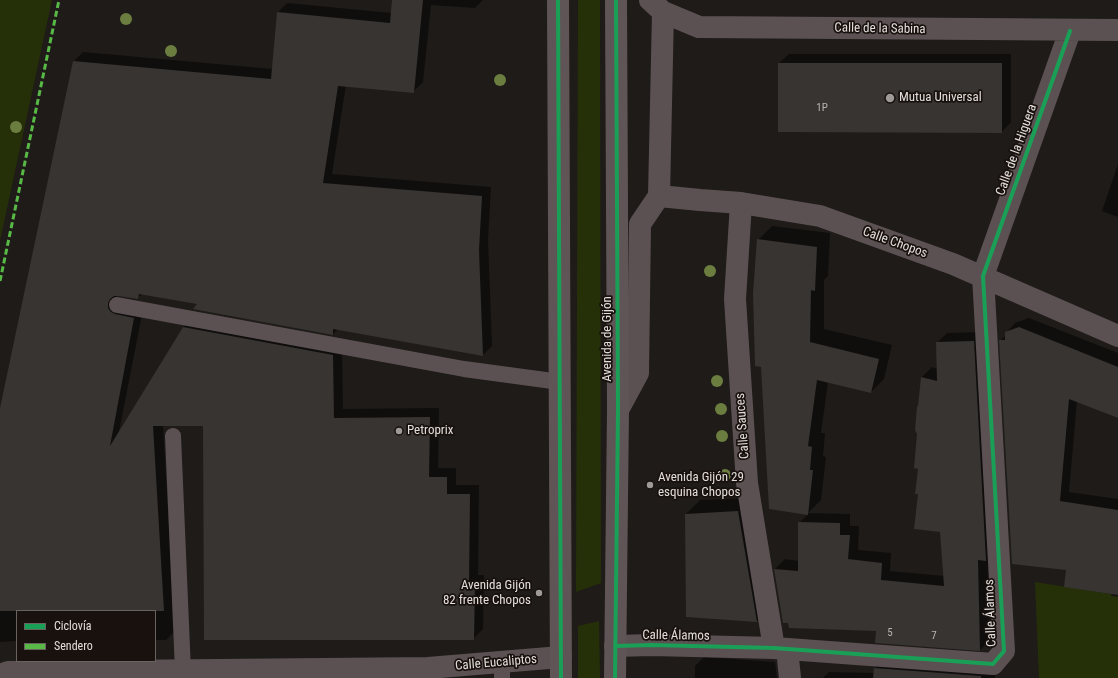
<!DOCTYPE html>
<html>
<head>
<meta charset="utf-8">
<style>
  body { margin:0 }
  #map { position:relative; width:1118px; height:678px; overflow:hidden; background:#1e1b18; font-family:"Roboto Condensed",sans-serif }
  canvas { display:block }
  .legend { position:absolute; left:16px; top:610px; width:140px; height:52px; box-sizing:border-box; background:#18110d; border:1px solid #69635f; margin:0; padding:5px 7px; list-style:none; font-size:12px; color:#e3dedb }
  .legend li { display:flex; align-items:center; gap:8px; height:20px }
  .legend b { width:20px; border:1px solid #69635f }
</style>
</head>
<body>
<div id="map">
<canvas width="1118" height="678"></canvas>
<ul class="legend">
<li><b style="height:5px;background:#1a9f57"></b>Ciclovía</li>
<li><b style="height:5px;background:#58b947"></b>Sendero</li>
</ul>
</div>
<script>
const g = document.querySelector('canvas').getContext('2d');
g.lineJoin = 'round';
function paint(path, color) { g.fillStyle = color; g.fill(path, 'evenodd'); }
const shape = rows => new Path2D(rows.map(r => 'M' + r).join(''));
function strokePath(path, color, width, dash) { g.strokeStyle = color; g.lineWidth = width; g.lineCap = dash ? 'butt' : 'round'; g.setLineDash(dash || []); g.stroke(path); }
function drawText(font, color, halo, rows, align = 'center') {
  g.font = font + ' "Roboto Condensed",sans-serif'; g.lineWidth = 3.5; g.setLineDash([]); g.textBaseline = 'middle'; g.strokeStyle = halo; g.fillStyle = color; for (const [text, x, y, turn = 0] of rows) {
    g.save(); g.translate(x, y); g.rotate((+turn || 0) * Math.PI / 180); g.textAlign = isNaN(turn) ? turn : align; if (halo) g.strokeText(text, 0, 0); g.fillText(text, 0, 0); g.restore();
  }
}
paint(shape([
  [0,0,52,0,0,241],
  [578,0,600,0,601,583,576,592],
  [1035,582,1111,594,1111,596,1118,597,1118,678,1039,678],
  [599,621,600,678,578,678,578,626]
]), '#263008');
paint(shape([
  [393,0,483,0,475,8,431,5,423,82,413,92,346,85,332,174,491,187,488,240,492,346,483,355,338,329,333,334,198,303,142,294,137,298,117,295,117,299,143,309,119,432,183,327,193,318,342,345,343,409,439,408,438,468,456,468,456,485,479,485,478,575,484,575,483,629,473,639,204,425,163,425,175,631,166,640,155,640,155,611,17,611,17,641,0,642,0,414,74,61,83,52,273,69,278,12,287,3,392,13],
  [789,54,1011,54,1011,122,1002,132,779,63],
  [1118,164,1118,217,1102,211],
  [772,226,830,233,828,276,824,280,824,329,892,345,884,379,871,392,828,382,821,433,825,433,823,456,826,457,821,500,808,513,850,514,850,526,859,526,858,550,891,553,890,571,944,576,941,531,919,493,919,405,922,377,932,367,938,369,937,343,947,333,984,332,996,550,988,558,990,640,980,650,876,642,877,630,789,622,775,569,785,559,799,561,799,523,808,514,758,240],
  [1029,318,1118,353,1118,417,1077,401,1069,492,1118,499,1118,596,1112,595,1112,593,1067,569,1000,341,1006,335,1006,333,1015,323],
  [751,498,770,607,757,621,686,514,700,500],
  [704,657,775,662,777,678,695,678,695,666],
  [882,661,995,673,995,678,823,678,829,672,875,673,875,668]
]), '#0007');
paint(shape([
  [392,0,423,0,414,93,338,86,323,183,482,196,479,250,483,356,333,329,333,335,193,309,197,304,139,294,138,299,119,296,114,296,110,299,108,303,108,308,111,312,115,314,134,318,110,446,183,327,333,355,334,418,430,417,429,477,447,477,447,494,470,494,469,584,475,584,474,640,204,640,203,426,153,426,164,611,0,611,0,408,73,61,271,79,277,12,390,23],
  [778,63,1002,63,1002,133,778,132],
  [757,239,817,247,815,291,811,290,810,342,879,359,871,393,817,380,808,446,812,447,810,470,813,470,808,515,769,509,761,367,755,366,753,293],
  [1019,327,1118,367,1118,418,1069,399,1060,501,1118,510,1118,595,1064,587,1066,570,1012,564,999,340,1005,340,1005,332],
  [974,341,986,561,978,560,980,651,875,643,876,631,789,628,788,623,783,623,774,569,798,571,798,522,840,523,840,535,850,535,848,559,882,563,881,580,944,586,940,532,914,529,918,494,915,494,918,469,914,468,917,434,915,430,917,406,918,406,921,377,937,381,936,342],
  [738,511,757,622,686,617,685,514],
  [874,668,981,676,981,678,873,678]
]), '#373432');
strokePath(shape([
  [117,305,464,369,560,382],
  [173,436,183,671],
  [502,662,502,678]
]), '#5b5153', 16);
strokePath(shape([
  [650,0,663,12,699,27,1118,30],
  [659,196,700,200,741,203,820,216,953,264,1118,336],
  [741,203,735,299,747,483,774,648],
  [618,410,638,373,640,224,659,196,663,12],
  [615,646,652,645,774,648,993,664,1004,651,983,276,1070,31],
  [787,649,790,678],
  [0,675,8,672,428,668,561,657]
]), '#5b5153', 22);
strokePath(shape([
  [558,0,561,678],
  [615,678,618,410,616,0]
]), '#605556', 22);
strokePath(shape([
  [0,281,59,0]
]), '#58b947', 3, [6, 3]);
strokePath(shape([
  [558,0,561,678],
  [615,646,652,645,774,648,993,664,1004,651,983,276,1070,31],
  [615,678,618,410,616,0]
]), '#1a9f57', 4);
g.fillStyle = '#6c7d40';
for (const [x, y] of [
  [126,19],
  [171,51],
  [500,80],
  [16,127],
  [710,271],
  [717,381],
  [721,409],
  [722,436],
  [725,475]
]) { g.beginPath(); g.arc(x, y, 6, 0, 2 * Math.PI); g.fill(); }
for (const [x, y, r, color] of [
  [890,98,5,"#9e9a97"],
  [399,431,4,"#9e9a97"],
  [650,485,4,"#9e9a97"],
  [539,593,4,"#9e9a97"]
]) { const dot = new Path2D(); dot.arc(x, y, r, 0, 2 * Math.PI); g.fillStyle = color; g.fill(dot); strokePath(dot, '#18110d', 1.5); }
drawText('11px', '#b8b4b1', null, [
  ["1P",822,108],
  ["5",890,633],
  ["7",934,636]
]);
drawText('13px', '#e3dedb', '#18110d', [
  ["Calle de la Sabina",880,29,1],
  ["Calle de la Higuera",1017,150,-70],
  ["Calle Chopos",895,243,20],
  ["Avenida de Gijón",608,339,-90],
  ["Calle Sauces",743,426,-94],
  ["Calle Álamos",991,613,-92],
  ["Calle Álamos",676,636,1],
  ["Calle Eucaliptos",496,663,-5]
]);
drawText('13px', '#e3dedb', '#18110d', [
  ["Mutua Universal",899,98],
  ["Petroprix",407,431],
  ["Avenida Gijón 29",658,478],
  ["esquina Chopos",658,493],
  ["Avenida Gijón",531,586,"right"],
  ["82 frente Chopos",531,601,"right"]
], 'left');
</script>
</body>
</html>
